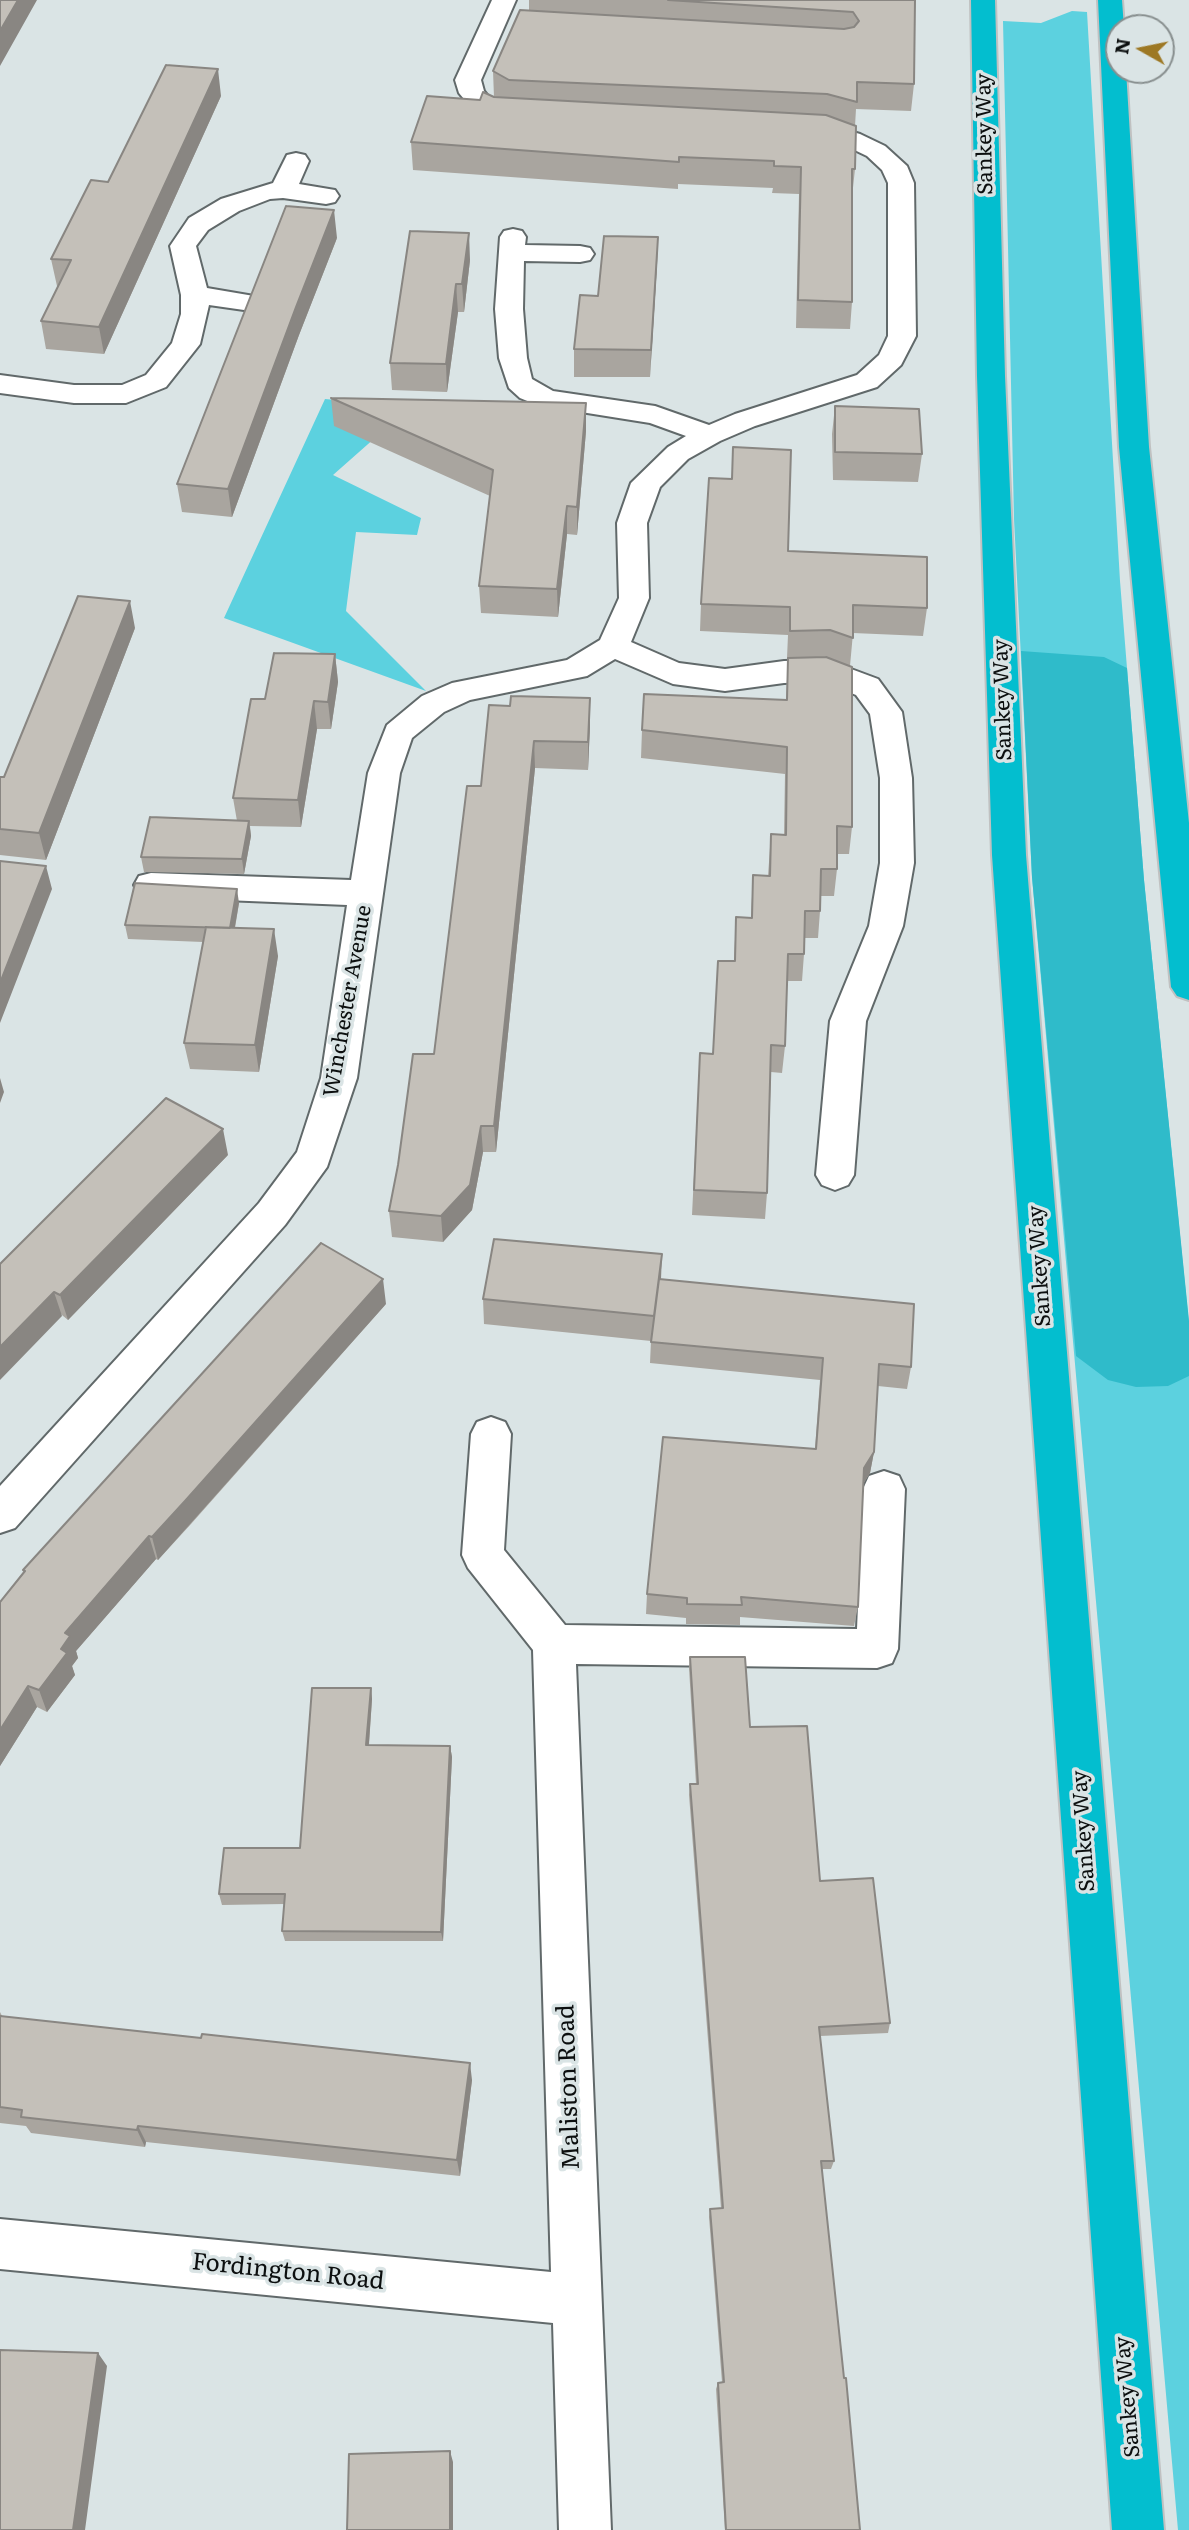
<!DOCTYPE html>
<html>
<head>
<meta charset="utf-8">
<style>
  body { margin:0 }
  #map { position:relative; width:1189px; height:2530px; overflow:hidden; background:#dae4e5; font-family:Literata,serif }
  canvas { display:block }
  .north { position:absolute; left:1105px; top:14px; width:70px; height:70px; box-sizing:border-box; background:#dae4e5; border:2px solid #888f8f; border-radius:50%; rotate:279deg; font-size:19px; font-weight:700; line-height:28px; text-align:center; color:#0c0f0f }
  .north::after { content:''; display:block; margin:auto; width:24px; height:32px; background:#9d7824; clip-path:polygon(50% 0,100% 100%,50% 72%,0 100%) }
</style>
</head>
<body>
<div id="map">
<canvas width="1189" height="2530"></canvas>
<div class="north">N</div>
</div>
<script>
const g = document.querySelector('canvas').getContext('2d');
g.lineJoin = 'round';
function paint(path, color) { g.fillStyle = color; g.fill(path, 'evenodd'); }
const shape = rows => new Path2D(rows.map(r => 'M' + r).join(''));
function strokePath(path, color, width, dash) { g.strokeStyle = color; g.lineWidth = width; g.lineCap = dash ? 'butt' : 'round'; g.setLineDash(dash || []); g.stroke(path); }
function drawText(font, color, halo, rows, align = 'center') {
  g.font = font + ' Literata,serif'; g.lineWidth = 7; g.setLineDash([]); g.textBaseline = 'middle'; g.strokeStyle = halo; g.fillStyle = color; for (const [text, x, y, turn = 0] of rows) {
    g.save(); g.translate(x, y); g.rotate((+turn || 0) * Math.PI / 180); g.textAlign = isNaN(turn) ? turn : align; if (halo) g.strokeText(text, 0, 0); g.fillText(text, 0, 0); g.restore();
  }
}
paint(shape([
  [1072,11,1087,12,1120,581,1144,880,1189,1324,1189,2530,1178,2530,1032,877,1014,519,1003,21,1041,23],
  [325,399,410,407,333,475,421,518,417,535,356,532,346,611,426,691,224,618]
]), '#5cd1df');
paint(shape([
  [1021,651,1104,657,1127,668,1144,880,1189,1321,1189,1376,1168,1386,1136,1387,1108,1380,1076,1356,1032,877]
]), '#2fbbca');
const minor = shape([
  [492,0,516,0,481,80,484,91,491,100,510,110,533,114,537,119,533,124,524,127,495,122,473,110,459,93,455,80,492,0],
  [804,123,825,124,860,134,885,146,907,166,914,183,916,336,901,365,877,387,755,426,720,441,688,459,660,487,647,523,649,598,631,642,679,663,725,669,784,661,827,660,878,679,902,712,912,778,914,863,903,926,866,1021,854,1175,848,1185,835,1190,822,1185,816,1175,830,1021,869,926,880,863,880,778,870,714,856,695,824,682,784,683,725,691,673,684,615,659,587,676,470,700,444,712,412,738,400,773,357,1078,327,1167,285,1225,15,1528,0,1533,0,1486,259,1203,297,1152,321,1078,347,905,151,897,139,894,134,885,139,876,151,873,351,880,368,773,387,725,422,696,452,683,567,660,600,640,619,598,617,523,631,483,668,447,686,436,650,423,537,405,520,398,509,388,499,358,495,309,500,237,504,231,513,229,522,231,526,237,525,245,580,246,590,248,594,254,590,260,580,262,524,261,523,309,527,358,532,379,553,391,655,406,709,425,735,414,857,375,879,355,888,336,888,183,882,170,867,156,842,144,795,136,791,131,795,126,804,123],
  [296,153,305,155,309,161,299,184,335,190,339,196,335,202,326,204,283,198,270,199,239,211,208,230,196,246,207,288,254,296,258,302,254,308,244,310,209,305,200,344,166,387,126,403,74,403,0,393,0,375,74,385,122,385,146,375,172,343,181,314,181,295,170,246,189,218,221,199,273,183,287,155,296,153],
  [491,1417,505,1422,511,1434,504,1550,565,1625,857,1629,863,1489,869,1476,884,1471,899,1476,905,1489,898,1649,892,1663,877,1668,576,1664,611,2530,559,2530,553,2323,0,2269,0,2219,551,2272,533,1650,468,1568,462,1555,471,1434,477,1422,491,1417]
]);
const highway = shape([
  [971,0,995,0,1005,376,1026,855,1164,2530,1112,2530,992,855,977,376,971,0],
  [1098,0,1122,0,1124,28,1119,28,1119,70,1126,70,1149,447,1189,823,1189,1000,1177,996,1171,987,1119,447,1098,0]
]);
strokePath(minor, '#61696a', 4);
strokePath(highway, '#c0c1c1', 4);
paint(minor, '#fff');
paint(highway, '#03becf');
paint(shape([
  [529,0,915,0,914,84,911,111,856,109,855,126,855,169,852,197,852,302,850,329,796,328,799,194,772,193,773,188,678,184,678,189,413,170,411,142,494,97,493,71,529,10],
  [221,96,104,354,46,349,41,321,58,286,57,286,51,259,108,182],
  [658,237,657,265,650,377,574,377,574,349,598,296],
  [337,238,299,335,232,517,182,512,177,484],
  [470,260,464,312,458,312,447,392,392,390,390,363],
  [331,398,586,403,586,431,577,535,567,534,558,617,481,613,479,586,490,496,334,426],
  [835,406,922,454,918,482,833,480,832,434],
  [788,551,927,608,923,636,853,633,850,666,831,659,852,827,849,854,837,854,837,869,834,896,821,896,820,911,818,938,804,938,804,954,802,981,787,981,785,1046,782,1073,771,1072,767,1193,765,1219,692,1215,700,1053,713,1054,734,961,736,917,751,918,753,875,768,876,771,834,784,834,785,774,641,758,642,730,786,700,788,658,787,658,788,635,700,631,701,604],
  [135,628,46,860,0,855,0,777,4,777],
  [335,654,338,682,331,729,317,729,301,827,250,826,251,836,244,874,144,872,141,857,237,821,233,798],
  [489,705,590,725,588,770,535,768,496,1152,483,1152,472,1210,443,1242,392,1237,389,1211,434,1054,481,786],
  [239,903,235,928,278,956,259,1072,190,1069,184,1043,203,942,128,939,125,925],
  [228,1155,68,1320,0,1264],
  [661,1279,911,1367,907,1389,878,1386,874,1452,870,1473,863,1484,858,1607,854,1626,740,1617,740,1625,686,1624,686,1618,646,1614,647,1594,815,1449,820,1380,650,1363,651,1341,484,1324,483,1299],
  [386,1304,191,1524,158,1560,156,1559,76,1651,78,1658,72,1666,75,1675,47,1712,37,1707,0,1766,0,1602,24,1572,23,1570],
  [690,1657,750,1727,820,1881,890,2023,888,2033,820,2036,834,2161,831,2169,822,2169,860,2530,725,2530,716,2389,718,2383,722,2382,709,2217,710,2209,721,2208,689,1795,690,1784,696,1784,689,1668],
  [371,1688,372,1699,369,1745,450,1746,452,1757,443,1941,285,1941,282,1931,284,1904,222,1905,219,1894,300,1848],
  [0,2012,2,2016,472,2080,460,2176,146,2142,145,2147,31,2133,26,2126,0,2123]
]), '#a9a59f');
paint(shape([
  [18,0,37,0,0,66,0,31],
  [218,69,221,96,104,354,99,327],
  [334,210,337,238,299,335,232,517,228,489,296,307],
  [469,233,470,260,464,312,462,284],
  [658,237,657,265,650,377,651,350],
  [456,284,458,312,447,392,446,364],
  [586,403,586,431,577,535,577,507],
  [567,506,567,534,558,617,557,589],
  [130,601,135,628,46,860,39,833],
  [335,654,338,682,331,729,328,702],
  [590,698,590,725,588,770,588,742],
  [314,701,317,729,301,827,298,800],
  [534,741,535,768,496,1152,494,1126],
  [249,821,251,836,244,874,242,859],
  [46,866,52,889,0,1023,0,983],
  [237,889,239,903,232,943,230,929],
  [274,929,278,956,259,1072,255,1045],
  [0,1078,4,1092,0,1103],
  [481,1126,483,1152,472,1210,443,1242,441,1216],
  [223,1129,228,1155,68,1320,60,1295],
  [662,1254,661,1279,654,1316],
  [383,1279,386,1304,158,1560,152,1537],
  [54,1292,62,1316,0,1380,0,1347],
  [874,1452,870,1473,860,1489,864,1468],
  [149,1536,156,1559,76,1651,78,1658,72,1666,75,1675,47,1712,39,1690,61,1649,65,1633],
  [28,1686,37,1707,0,1766,0,1730],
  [371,1688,372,1699,368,1756,366,1745],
  [450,1746,452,1757,443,1941,441,1932],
  [470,2063,472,2080,460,2176,457,2160],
  [138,2126,146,2142,145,2147,137,2130],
  [98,2353,107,2366,85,2530,73,2530],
  [450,2451,453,2462,453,2530,450,2530]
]), '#898682');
const building = shape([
  [0,0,18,0,0,31,0,0],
  [668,0,915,0,914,84,857,82,857,102,827,94,509,80,493,71,520,10,844,29,854,27,859,21,853,12,668,0],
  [166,65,218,69,99,327,41,321,71,260,51,259,91,180,108,182,166,65],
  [483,92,494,97,826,115,856,126,855,169,852,169,852,302,798,300,801,167,774,166,774,161,679,157,679,162,411,142,427,96,480,100,483,92],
  [286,206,334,210,296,307,228,489,177,484,286,206],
  [410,231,469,233,462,284,456,284,446,364,390,363,410,231],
  [604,236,658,237,651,350,574,349,580,295,598,296,604,236],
  [331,398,586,403,577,507,567,506,557,589,479,586,493,470,331,398],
  [835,406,919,409,922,454,835,452,835,406],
  [733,447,791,450,788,551,927,557,927,608,853,605,853,638,830,630,790,631,790,607,701,604,709,478,732,479,733,447],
  [78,596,130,601,39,833,0,829,0,777,4,777,78,596],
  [274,653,335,654,328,702,314,701,298,800,233,798,251,699,265,699,274,653],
  [826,657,852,667,852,827,837,826,837,869,821,869,820,911,805,911,804,954,788,954,785,1046,771,1045,767,1193,694,1190,700,1053,713,1054,718,961,735,961,736,917,752,918,753,875,770,876,771,834,786,835,787,747,642,730,644,694,787,700,788,658,826,657],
  [511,696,590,698,588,742,534,741,494,1126,481,1126,470,1185,441,1216,389,1211,398,1165,413,1054,434,1054,467,786,481,786,489,705,510,706,511,696],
  [150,817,249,821,242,859,141,857,150,817],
  [0,861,46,866,0,983,0,861],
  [135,883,237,889,230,928,125,925,135,883],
  [206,927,274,929,255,1045,184,1043,206,927],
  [166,1098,223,1129,60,1295,54,1292,0,1347,0,1264,166,1098],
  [494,1239,662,1254,654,1316,483,1299,494,1239],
  [321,1243,383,1279,185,1501,152,1537,149,1536,65,1633,70,1636,61,1649,67,1653,39,1690,28,1686,0,1730,0,1602,25,1571,23,1570,321,1243],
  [659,1279,914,1304,911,1367,879,1364,874,1452,864,1468,858,1607,741,1597,742,1605,687,1604,687,1598,647,1594,663,1437,816,1449,823,1358,651,1342,659,1279],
  [690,1657,745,1657,750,1727,807,1726,820,1881,873,1878,890,2023,819,2027,834,2161,821,2161,844,2378,846,2378,860,2530,726,2530,718,2383,724,2382,710,2209,723,2208,690,1784,698,1784,690,1657],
  [312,1688,371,1688,366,1745,450,1746,441,1932,282,1931,285,1894,219,1894,224,1848,300,1848,312,1688],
  [0,2016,201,2038,202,2034,470,2063,457,2160,138,2126,137,2130,21,2117,22,2110,0,2107,0,2016],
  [0,2350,98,2353,73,2530,0,2530,0,2350],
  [450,2451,450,2530,347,2530,349,2454,450,2451]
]);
paint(building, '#c4c0b9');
strokePath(building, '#898682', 2);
drawText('21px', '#0c0f0f', '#dae4e5', [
  ["Sankey Way",985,134,-91],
  ["Sankey Way",1003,700,-92],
  ["Winchester Avenue",348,1001,-80],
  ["Sankey Way",1040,1266,-94],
  ["Sankey Way",1084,1831,-94],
  ["Sankey Way",1128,2397,-95]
]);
drawText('24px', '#0c0f0f', '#dae4e5', [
  ["Maliston Road",569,2087,-92],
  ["Fordington Road",288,2272,6]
]);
</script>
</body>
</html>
